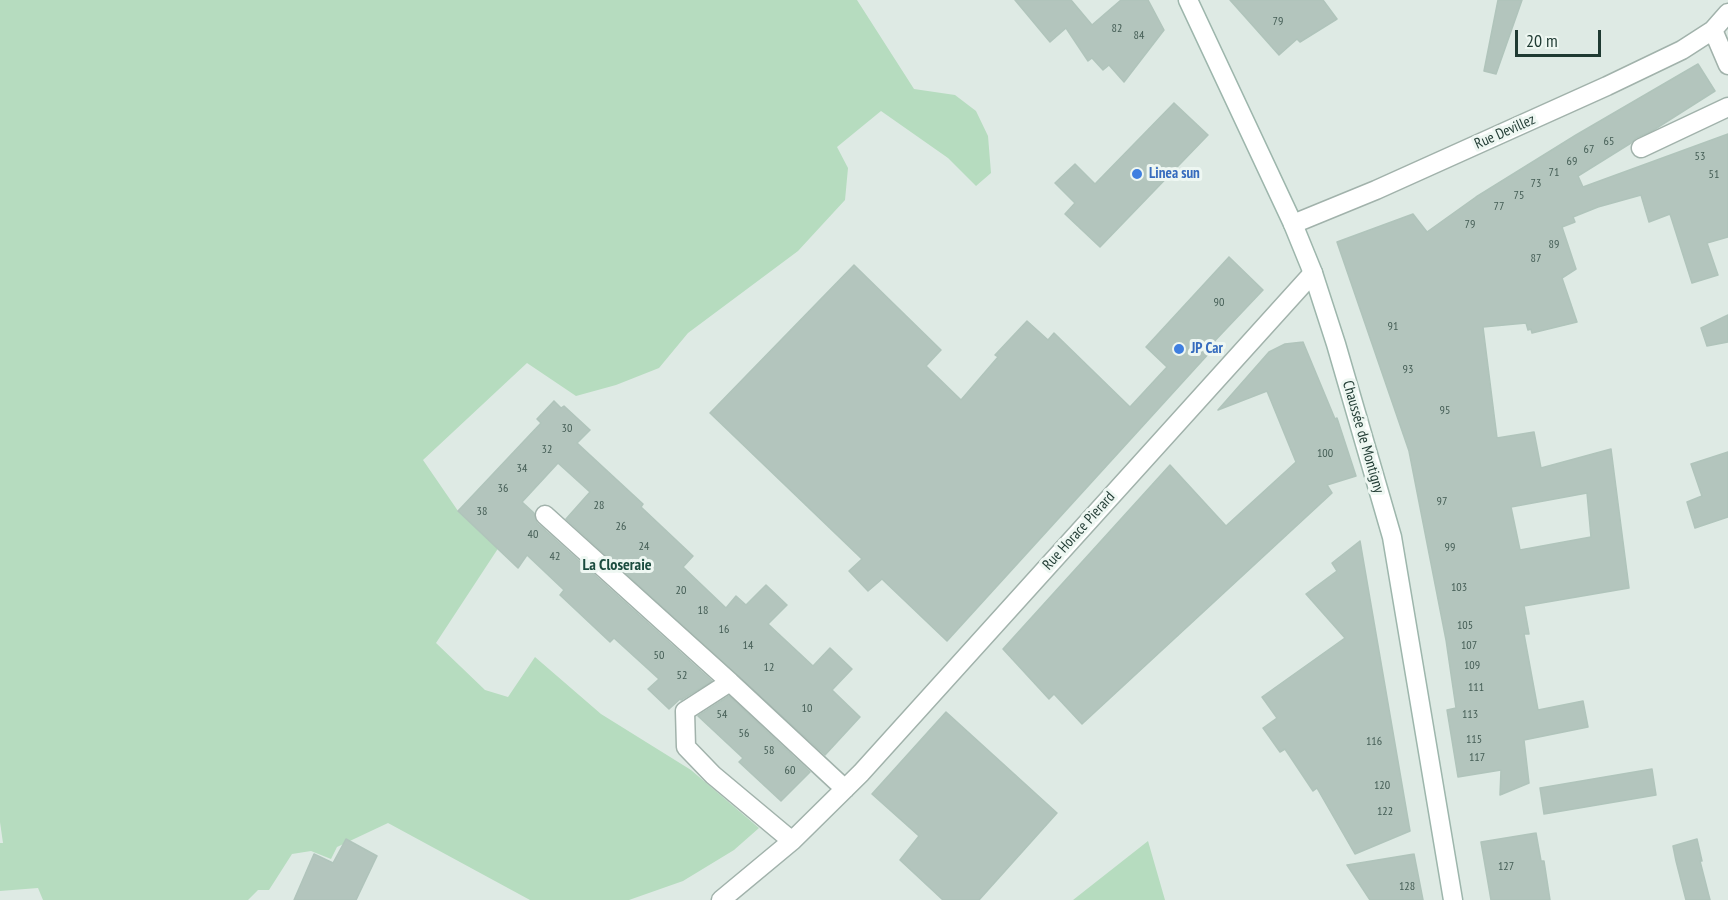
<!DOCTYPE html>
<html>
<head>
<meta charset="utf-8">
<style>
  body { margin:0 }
  #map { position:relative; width:1728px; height:900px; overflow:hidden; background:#deeae4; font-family:"PT Sans Narrow",sans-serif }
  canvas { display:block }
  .scale { position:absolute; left:1515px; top:30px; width:86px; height:27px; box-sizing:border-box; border:3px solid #1f3a32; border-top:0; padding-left:8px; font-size:18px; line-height:21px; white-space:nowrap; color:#1f3a32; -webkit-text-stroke:4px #eef7f2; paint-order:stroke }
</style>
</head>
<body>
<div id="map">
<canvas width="1728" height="900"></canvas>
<div class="scale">20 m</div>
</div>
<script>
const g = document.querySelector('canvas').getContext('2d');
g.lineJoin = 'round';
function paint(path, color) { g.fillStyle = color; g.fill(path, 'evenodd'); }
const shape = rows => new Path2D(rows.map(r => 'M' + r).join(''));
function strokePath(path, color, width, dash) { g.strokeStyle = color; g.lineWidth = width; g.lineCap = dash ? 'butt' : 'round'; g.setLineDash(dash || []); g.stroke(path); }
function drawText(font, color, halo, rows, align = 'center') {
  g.font = font + ' "PT Sans Narrow",sans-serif'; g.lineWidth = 6; g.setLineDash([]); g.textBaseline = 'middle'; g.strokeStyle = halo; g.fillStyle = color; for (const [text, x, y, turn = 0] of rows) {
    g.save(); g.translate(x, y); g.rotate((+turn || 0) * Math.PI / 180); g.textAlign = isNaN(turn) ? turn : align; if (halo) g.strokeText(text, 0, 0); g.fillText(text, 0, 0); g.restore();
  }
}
paint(shape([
  [0,0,857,0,914,89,955,95,976,111,988,136,991,173,976,186,948,158,881,111,837,147,848,168,845,200,798,251,688,333,659,368,616,385,576,396,527,363,423,460,458,511,499,547,436,643,485,690,508,697,535,657,601,714,691,770,759,828,734,850,683,881,629,900,530,900,388,823,337,847,331,859,311,851,292,854,269,890,258,890,248,900,43,900,38,888,0,891,0,843,3,843,0,822],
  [1148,841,1165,900,1073,900]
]), '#b6dcbf');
const building = shape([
  [1015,0,1071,0,1092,25,1121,0,1148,0,1164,30,1124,82,1109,65,1103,70,1092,58,1088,61,1066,28,1050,42,1015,0],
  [1230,0,1323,0,1337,19,1300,42,1297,39,1279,55,1230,0],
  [1498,0,1522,0,1496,74,1484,71,1498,0],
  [1698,64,1715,91,1652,131,1636,138,1631,143,1578,176,1583,187,1728,134,1728,237,1707,243,1718,275,1692,283,1670,214,1649,222,1641,195,1598,207,1573,217,1575,222,1562,227,1576,269,1562,278,1577,322,1532,333,1531,329,1528,330,1526,323,1483,327,1497,438,1534,432,1541,468,1611,449,1629,588,1524,606,1529,634,1524,634,1538,710,1583,701,1588,727,1524,740,1529,783,1500,795,1501,770,1458,777,1447,710,1456,708,1452,681,1446,640,1409,451,1337,242,1413,214,1427,232,1476,197,1576,135,1698,64],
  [1587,493,1591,537,1520,550,1511,507,1587,493],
  [1174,103,1208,135,1100,247,1065,214,1075,203,1055,183,1075,164,1095,184,1174,103],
  [1229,257,1263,290,1208,348,1211,351,947,641,882,579,868,591,849,571,862,559,710,413,854,265,941,350,926,366,961,400,998,357,995,355,1027,321,1048,340,1054,333,1130,407,1167,367,1146,347,1229,257],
  [1728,315,1728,342,1707,346,1701,328,1728,315],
  [1303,342,1335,419,1337,418,1356,476,1327,485,1332,493,1082,724,1054,694,1049,699,1003,649,1170,465,1226,526,1296,462,1267,391,1218,410,1269,352,1285,344,1303,342],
  [554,401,561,408,564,406,590,430,577,443,643,504,641,507,693,556,683,567,726,608,736,596,746,605,766,585,787,605,768,624,813,666,830,648,852,669,832,690,860,717,825,755,566,519,590,492,558,463,522,502,534,513,537,523,712,681,681,700,680,699,669,709,648,689,659,679,614,638,610,642,560,595,564,590,527,555,518,568,458,511,541,423,537,419,554,401],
  [1728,452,1728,517,1695,528,1687,502,1702,496,1691,464,1728,452],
  [1360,541,1410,831,1355,854,1317,788,1313,791,1285,749,1280,752,1263,728,1277,718,1262,697,1345,638,1306,594,1337,571,1332,563,1360,541],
  [729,696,810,772,781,801,739,762,743,758,698,716,729,696],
  [946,712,1057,813,979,900,943,900,900,860,919,836,872,794,946,712],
  [1652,769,1656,795,1544,814,1540,788,1652,769],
  [1536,833,1541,861,1544,861,1550,900,1491,900,1481,842,1536,833],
  [346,839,377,856,356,900,294,900,314,854,333,863,346,839],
  [1697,839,1702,861,1700,861,1710,900,1686,900,1676,861,1673,846,1697,839],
  [1414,854,1423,900,1370,900,1347,865,1414,854]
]);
paint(building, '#b3c5bd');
strokePath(building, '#b0c4bb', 1.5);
const street = shape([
  [1713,30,1728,65],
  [1641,148,1728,107],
  [1293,224,1376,190,1607,86,1682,50,1713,30,1728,13],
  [545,515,730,682,685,711,686,747,713,775,792,841],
  [730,682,845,789],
  [721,900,792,841,861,773,1313,273]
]);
const secondary = shape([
  [1188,0,1293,224,1313,273,1336,344,1392,537,1453,900]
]);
strokePath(street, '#a1b2ab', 21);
strokePath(secondary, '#9db6ac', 21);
strokePath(street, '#fff', 18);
strokePath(secondary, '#fff', 18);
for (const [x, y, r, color] of [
  [1137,174,6,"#3f7fe0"],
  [1179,349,6,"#3f7fe0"]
]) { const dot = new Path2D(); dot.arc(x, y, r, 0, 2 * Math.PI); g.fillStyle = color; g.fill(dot); strokePath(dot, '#eef7f2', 2); }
drawText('12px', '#445d55', null, [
  ["79",1278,22],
  ["82",1117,29],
  ["84",1139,36],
  ["65",1609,142],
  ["67",1589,150],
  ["53",1700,157],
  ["69",1572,162],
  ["71",1554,173],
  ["51",1714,175],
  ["73",1536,184],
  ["75",1519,196],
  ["77",1499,207],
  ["79",1470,225],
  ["89",1554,245],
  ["87",1536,259],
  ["90",1219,303],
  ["91",1393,327],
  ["93",1408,370],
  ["95",1445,411],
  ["30",567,429],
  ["32",547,450],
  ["100",1325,454],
  ["34",522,469],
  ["36",503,489],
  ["97",1442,502],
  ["28",599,506],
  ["38",482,512],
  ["26",621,527],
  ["40",533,535],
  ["24",644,547],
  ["99",1450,548],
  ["42",555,557],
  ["103",1459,588],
  ["20",681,591],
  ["18",703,611],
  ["105",1465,626],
  ["16",724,630],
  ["14",748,646],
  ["107",1469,646],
  ["50",659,656],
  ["109",1472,666],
  ["12",769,668],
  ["52",682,676],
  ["111",1476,688],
  ["10",807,709],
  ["54",722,715],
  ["113",1470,715],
  ["56",744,734],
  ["115",1474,740],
  ["116",1374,742],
  ["58",769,751],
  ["117",1477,758],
  ["60",790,771],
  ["120",1382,786],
  ["122",1385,812],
  ["127",1506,867],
  ["128",1407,887]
]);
drawText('15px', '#1f3a32', '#eef7f2', [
  ["Rue Devillez",1505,132,-24],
  ["Chaussée de Montigny",1363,437,74],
  ["Rue Horace Pierard",1079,531,-48]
]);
drawText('bold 15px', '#366cbe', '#eef7f2', [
  ["Linea sun",1149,174],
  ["JP Car",1191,349]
], 'left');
drawText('bold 16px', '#1b4c3f', '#eef7f2', [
  ["La Closeraie",617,565]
]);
</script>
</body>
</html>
